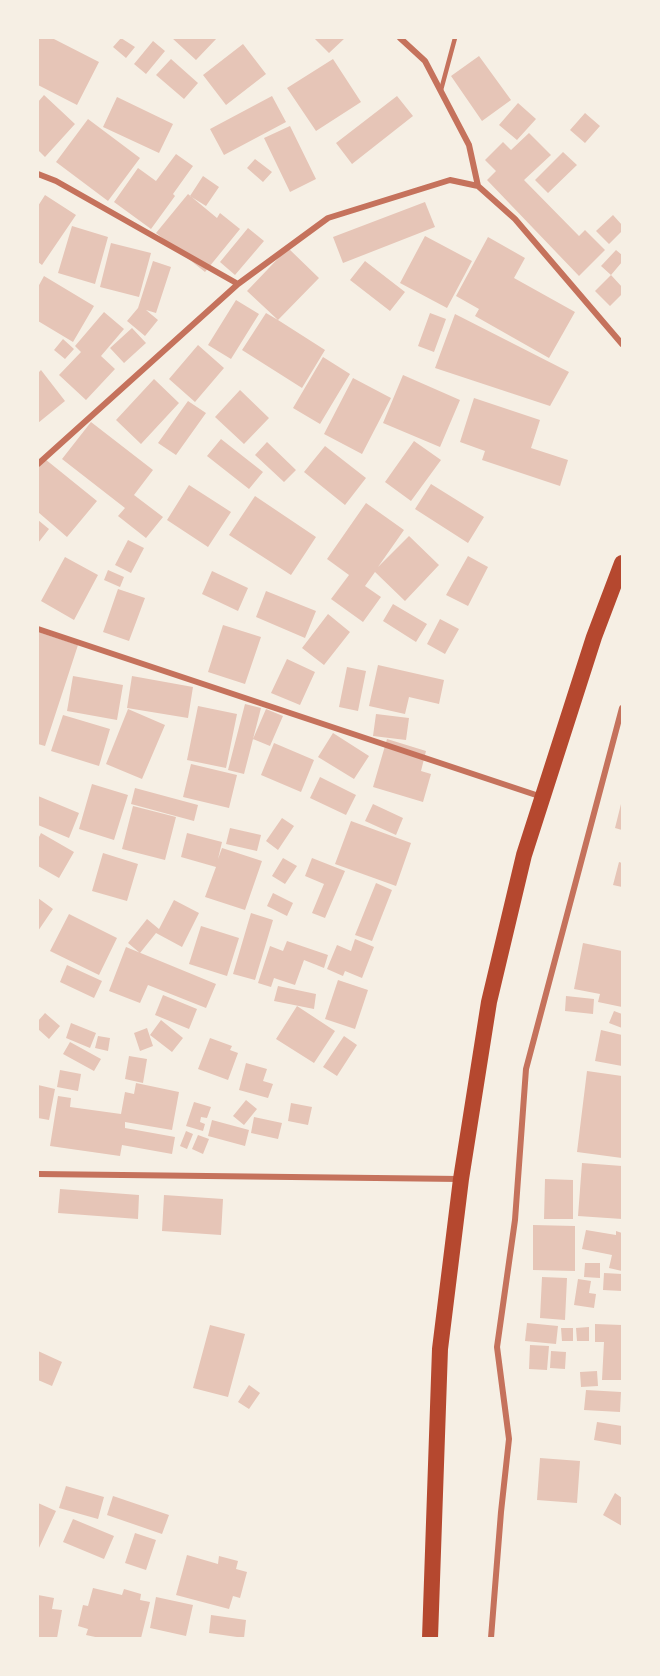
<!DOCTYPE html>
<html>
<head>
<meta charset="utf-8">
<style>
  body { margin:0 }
  #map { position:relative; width:660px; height:1676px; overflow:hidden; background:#f6efe4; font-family:Commissioner,sans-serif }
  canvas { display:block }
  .frame { position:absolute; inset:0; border:39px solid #f6efe4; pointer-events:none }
</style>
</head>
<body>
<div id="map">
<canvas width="660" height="1676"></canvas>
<div class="frame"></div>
</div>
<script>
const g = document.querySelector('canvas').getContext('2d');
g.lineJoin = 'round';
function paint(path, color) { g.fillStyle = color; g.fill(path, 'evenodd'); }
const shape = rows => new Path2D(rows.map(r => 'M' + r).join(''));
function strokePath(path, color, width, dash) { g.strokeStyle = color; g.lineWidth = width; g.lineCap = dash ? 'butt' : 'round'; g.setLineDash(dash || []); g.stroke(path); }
paint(shape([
  [38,38,52,38,99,62,77,105,38,85],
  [121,38,135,47,126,58,113,47],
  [172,38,217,38,196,60],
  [314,38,345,38,329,53],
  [153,41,165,51,146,74,134,64],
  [243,44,266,74,226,105,203,75],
  [479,56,511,100,482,121,451,76],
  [171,59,198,83,184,99,156,75],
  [333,59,361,102,316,131,287,88],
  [44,95,75,124,45,157,38,150,38,102],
  [272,96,286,122,224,155,210,129],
  [397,96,413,116,352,164,336,143],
  [117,97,173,124,159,153,103,127],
  [518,103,536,119,517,140,499,125],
  [585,113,600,126,585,143,570,130],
  [88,119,140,158,108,201,56,162],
  [290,126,316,179,290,192,264,138],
  [529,133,551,155,524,180,579,236,585,230,605,250,579,276,487,180,496,171,485,160,503,142,511,150],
  [563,152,577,165,548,193,535,180],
  [176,154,193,166,173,194,175,196,151,229,114,202,138,168,156,181],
  [255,159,272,172,263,182,247,168],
  [203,176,219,187,206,206,190,196],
  [188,194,217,218,220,213,240,229,205,272,156,233],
  [45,195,76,215,42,265,38,262,38,206],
  [425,202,435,227,343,263,333,237],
  [613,215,622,225,622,231,609,244,596,231],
  [72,226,108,237,95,284,58,273],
  [248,228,264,241,235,275,220,262],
  [425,236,472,261,447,308,400,283],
  [488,237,525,258,514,278,575,312,549,358,475,316,479,309,456,296],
  [111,243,151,253,139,297,100,287],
  [288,248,319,278,278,320,325,350,302,388,242,350,266,313,278,320,247,291],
  [616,250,622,255,622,262,611,275,601,266],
  [153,261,171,267,156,313,146,310,158,320,145,336,127,321,138,308],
  [365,261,405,292,390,311,350,280],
  [611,275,622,287,622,294,610,306,595,291],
  [44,276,94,306,73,342,38,321,38,287],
  [236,300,259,314,231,359,208,345],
  [104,312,124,329,101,356,115,369,86,400,59,375,81,352,75,346],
  [430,313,446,319,434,352,418,346],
  [455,314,569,372,550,406,435,368],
  [132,328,146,343,124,363,110,348],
  [63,339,74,349,65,359,54,350],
  [198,345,224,368,195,402,169,379],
  [323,357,350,374,320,424,293,408],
  [41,370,65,401,38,423,38,373],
  [403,375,460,400,440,447,383,423],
  [353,378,391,398,362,454,324,434],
  [154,379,179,403,141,444,116,420],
  [240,390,269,418,244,444,215,417],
  [474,398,540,420,531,448,568,460,560,486,482,460,485,451,460,442],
  [188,401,206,413,176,455,158,443],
  [91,422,153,470,134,495,163,517,146,538,118,516,125,508,62,459],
  [221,439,263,472,249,489,207,456],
  [414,441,441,460,411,501,385,482],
  [267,442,296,470,284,482,255,455],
  [325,446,366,478,345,505,304,472],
  [45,459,97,501,67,537,38,512,38,468],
  [431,484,484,517,468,543,415,509],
  [189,485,231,512,208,547,167,520],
  [255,496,316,537,291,575,229,535],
  [366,503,404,530,378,567,409,536,439,565,405,601,375,572,365,586,381,597,363,622,331,599,349,575,327,559],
  [38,520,49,529,38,543],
  [128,540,144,548,131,573,115,565],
  [468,556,488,567,468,606,446,595],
  [65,557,98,575,74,620,41,601],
  [108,570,124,577,120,587,104,580],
  [212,571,248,588,238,611,202,594],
  [118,589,145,598,129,641,103,632],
  [266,591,316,611,305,638,256,617],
  [393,604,427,624,416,642,383,621],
  [328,614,350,632,324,665,302,648],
  [440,619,459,629,445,654,427,644],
  [223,625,261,637,245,684,208,672],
  [38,632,78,645,45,746,38,744],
  [287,659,315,672,300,705,271,693],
  [378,665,444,680,439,704,409,697,405,714,369,706],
  [347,667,366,671,358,711,339,707],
  [73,676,123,685,117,720,67,711],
  [132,676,193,687,188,718,127,708],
  [245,704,261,708,244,774,228,770],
  [198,706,237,714,226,768,187,760],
  [128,709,165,725,142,779,106,764],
  [266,709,283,716,270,746,253,739],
  [376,714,409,718,406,740,373,736],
  [63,715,110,729,99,766,51,751],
  [333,733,369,756,354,779,318,757],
  [387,739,426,751,421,771,431,774,423,802,373,787],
  [274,743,314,760,301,792,261,775],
  [191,764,237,775,229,808,183,797],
  [320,777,356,795,346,815,310,798],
  [92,784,128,795,114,840,79,829],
  [135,788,198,805,194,821,131,804],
  [38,796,79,813,69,838,38,825],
  [622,800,622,830,615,828],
  [373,804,403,818,396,835,365,821],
  [133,806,176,817,165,860,122,849],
  [282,818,294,826,278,850,266,841],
  [351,821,411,843,396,886,335,864],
  [230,828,261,835,257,851,226,844],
  [41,833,74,852,59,878,38,866,38,839],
  [187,833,222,842,218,859,222,848,262,861,245,910,205,897,216,867,181,857],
  [103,853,138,864,127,901,92,891],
  [283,858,297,866,285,884,272,876],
  [312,858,345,871,325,918,312,913,324,884,305,876],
  [619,862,622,863,622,887,613,885],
  [376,883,392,890,372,941,355,935],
  [273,893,293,903,287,916,267,906],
  [38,898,53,909,38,931],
  [174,900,199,913,182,947,156,933,140,953,128,943,147,919,159,929],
  [251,913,273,920,255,980,233,974],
  [69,914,117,938,99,975,50,951],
  [201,926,239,938,227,976,189,964],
  [355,939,374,947,362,978,345,971,343,976,327,969,337,945,351,951],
  [287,941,328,955,324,968,304,960,295,985,274,978,271,987,258,983,270,946,283,951],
  [583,943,622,951,622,1007,598,1002,600,994,574,989],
  [126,947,216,984,206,1008,148,985,140,1003,109,991],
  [67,965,102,981,94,998,60,982],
  [338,980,368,990,355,1029,325,1019],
  [278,986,316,994,314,1009,274,1001],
  [163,995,197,1009,189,1029,155,1015],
  [566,996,594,999,593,1014,565,1011],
  [297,1006,335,1031,314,1063,276,1039],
  [614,1011,622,1014,622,1028,609,1023],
  [45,1013,60,1026,49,1039,38,1029,38,1021],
  [161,1020,183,1038,172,1052,150,1035],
  [71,1023,96,1033,90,1048,66,1038],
  [147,1028,153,1046,140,1051,134,1033],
  [601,1030,622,1035,622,1066,595,1061],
  [98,1036,110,1038,108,1051,95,1048],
  [344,1036,357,1045,337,1076,323,1067],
  [210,1038,232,1046,230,1050,238,1053,228,1080,198,1069],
  [70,1042,101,1059,94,1071,63,1054],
  [129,1056,147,1059,143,1083,125,1079],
  [246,1063,267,1069,263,1081,273,1084,268,1098,239,1090],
  [60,1070,81,1074,78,1091,57,1087],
  [587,1071,622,1076,622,1158,577,1152],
  [136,1083,179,1092,172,1130,125,1122,125,1128,175,1137,172,1154,122,1145,120,1156,50,1146,58,1096,71,1098,70,1107,121,1114,125,1092,134,1094],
  [38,1085,55,1089,49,1120,38,1118],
  [246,1100,257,1109,244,1125,233,1116],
  [194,1102,211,1107,207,1118,201,1117,200,1122,205,1124,203,1131,186,1126],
  [291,1103,312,1107,308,1125,288,1121],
  [254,1117,282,1123,278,1139,251,1133],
  [212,1120,249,1130,245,1146,208,1136],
  [186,1131,193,1134,187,1149,180,1146],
  [198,1135,209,1139,203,1154,192,1149],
  [582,1163,622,1166,622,1219,578,1216],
  [545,1179,573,1180,573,1219,544,1219],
  [60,1189,139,1195,138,1219,58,1213],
  [164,1195,223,1199,221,1235,162,1231],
  [533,1225,575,1226,575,1271,533,1270],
  [586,1230,616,1235,616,1231,622,1233,622,1271,609,1268,612,1255,582,1249],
  [585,1263,600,1263,600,1278,584,1277],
  [604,1273,622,1274,622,1291,603,1290],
  [542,1277,567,1278,565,1320,540,1318],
  [578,1279,591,1281,589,1293,596,1294,594,1308,574,1305],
  [527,1323,558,1326,556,1344,525,1341],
  [595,1324,622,1325,622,1380,602,1380,604,1342,595,1342],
  [210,1325,245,1334,228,1397,193,1388],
  [589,1327,589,1341,577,1341,576,1328],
  [561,1328,573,1328,573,1341,562,1341],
  [530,1345,549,1346,547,1370,529,1369],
  [38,1351,62,1362,52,1386,38,1380],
  [551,1351,566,1352,565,1369,550,1368],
  [597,1371,598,1386,581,1387,580,1372],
  [249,1385,260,1393,249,1409,238,1402],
  [586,1390,621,1392,620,1412,584,1410],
  [597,1422,622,1426,622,1445,594,1440],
  [540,1458,580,1461,577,1503,537,1500],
  [66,1486,104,1497,98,1519,59,1508],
  [615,1493,622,1498,622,1526,603,1515],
  [113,1496,169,1515,162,1534,107,1515],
  [38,1503,56,1511,38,1550],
  [73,1519,114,1536,104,1559,63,1542],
  [135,1533,156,1540,146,1570,125,1563],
  [187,1555,218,1564,219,1556,238,1561,236,1569,247,1572,240,1598,233,1596,229,1609,176,1595],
  [93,1588,122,1595,124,1589,141,1594,140,1600,150,1602,141,1638,100,1638,86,1635,88,1629,78,1626,83,1605,88,1606],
  [38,1595,54,1598,52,1609,62,1610,57,1638,38,1638],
  [156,1597,193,1605,186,1636,150,1628],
  [211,1615,246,1620,244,1638,209,1633]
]), '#e6c5b7');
strokePath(shape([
  [441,90,455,38]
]), '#c5725c', 4.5);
strokePath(shape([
  [400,38,425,61,469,145,478,186],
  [38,174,56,181,238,284],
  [38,464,238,284,328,218,450,180,478,186,515,219,622,344],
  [38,629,542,797],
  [38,1174,460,1179],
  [491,1638,501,1512,509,1439,497,1347,515,1220,526,1069,622,708]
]), '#c5725c', 6);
strokePath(shape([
  [430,1638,440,1349,461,1179,489,1002,524,855,594,637,622,563]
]), '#b5482f', 16);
</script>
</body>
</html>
